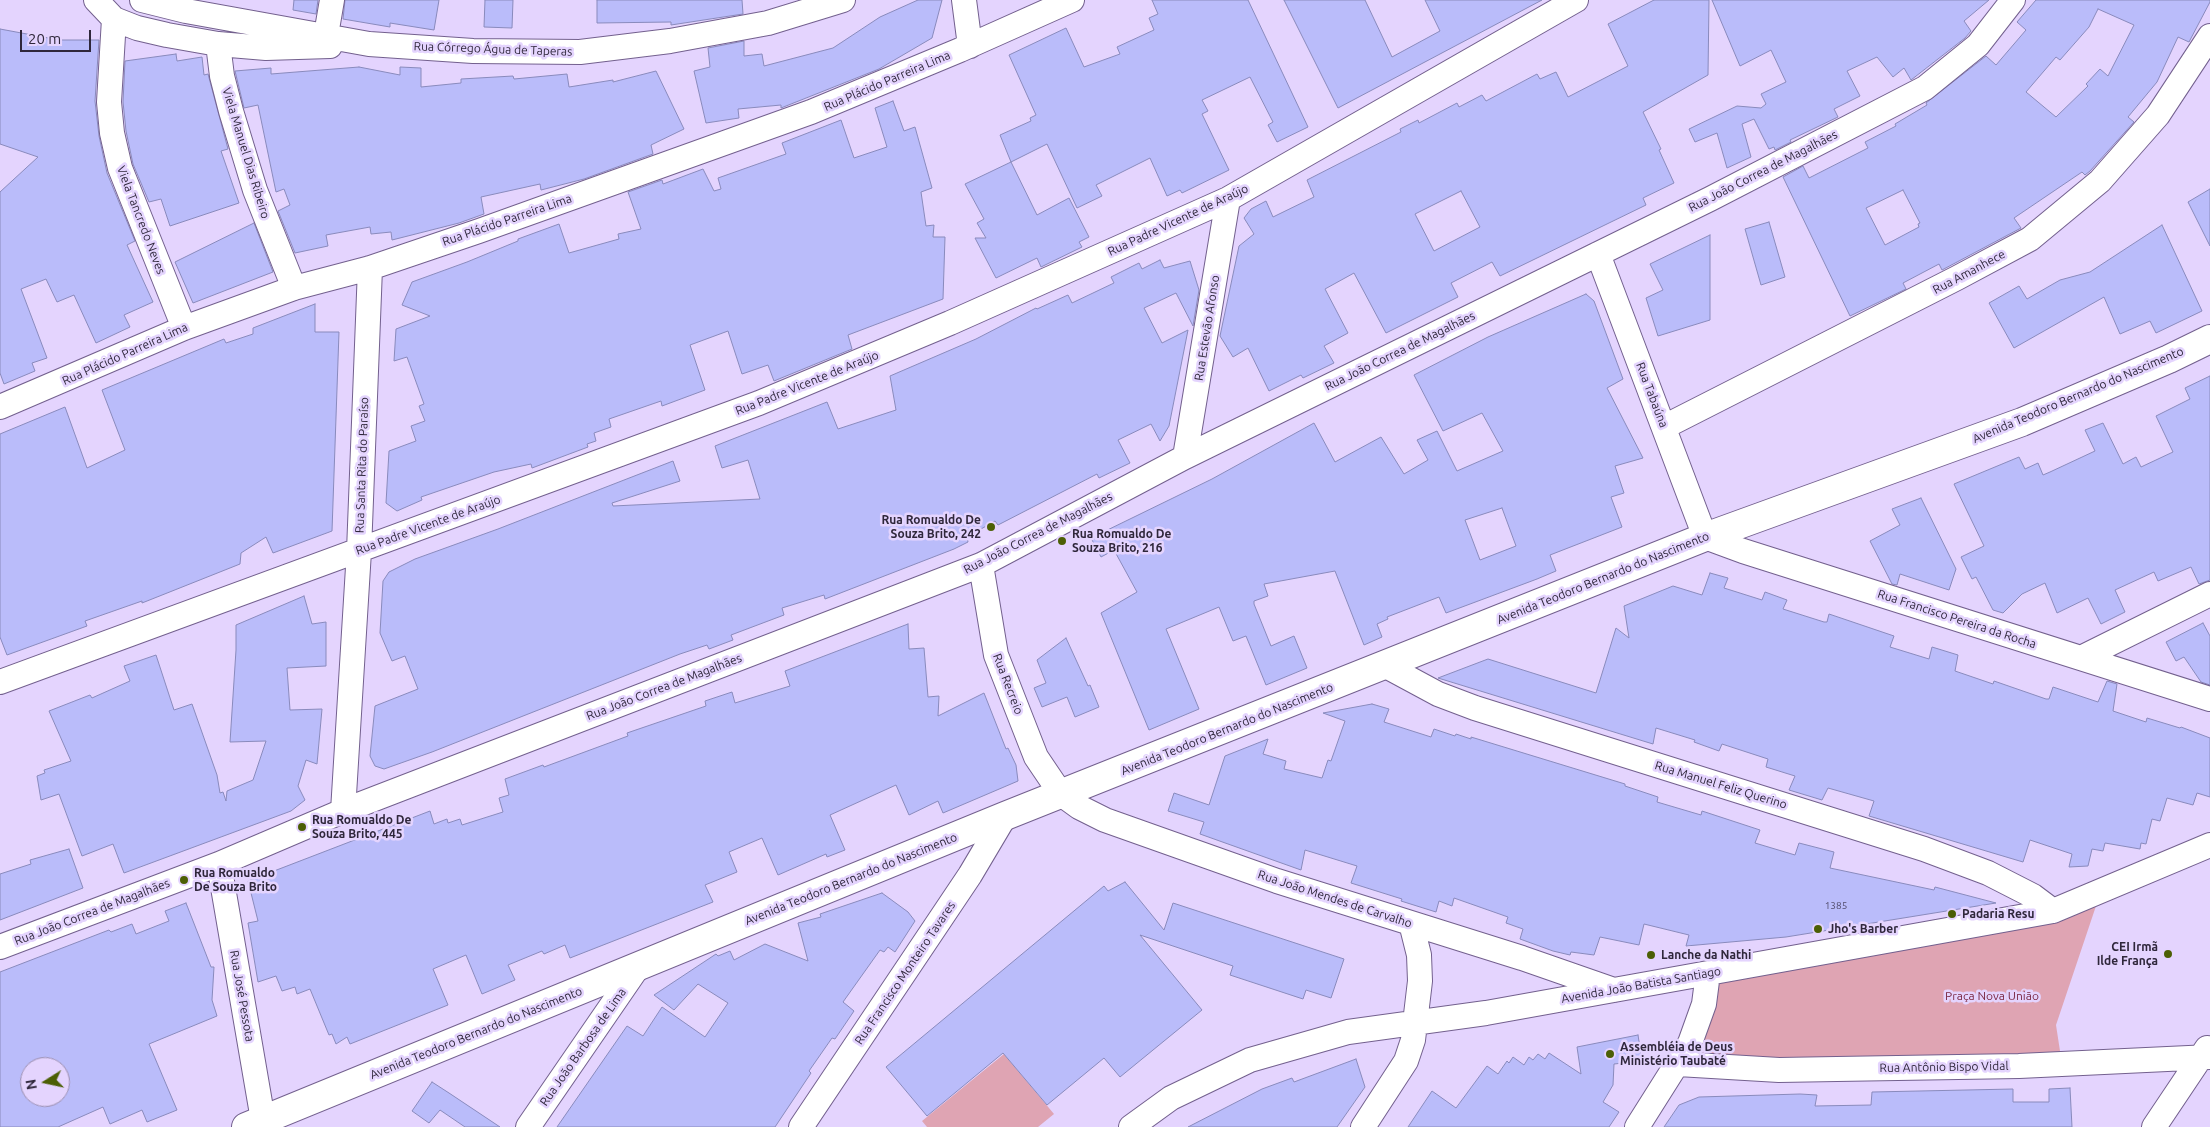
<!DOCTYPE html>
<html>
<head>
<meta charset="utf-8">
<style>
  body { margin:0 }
  #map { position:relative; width:2210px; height:1127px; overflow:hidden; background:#e4d4fe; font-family:Ubuntu,sans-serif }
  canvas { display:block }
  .north { position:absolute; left:20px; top:1057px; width:50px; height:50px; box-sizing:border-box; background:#e4d4fe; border:1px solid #9c8fb0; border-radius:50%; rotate:260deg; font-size:14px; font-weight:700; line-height:20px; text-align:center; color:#2f273b }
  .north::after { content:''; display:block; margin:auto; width:18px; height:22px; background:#4c5f05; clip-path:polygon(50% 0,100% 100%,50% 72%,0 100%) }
  .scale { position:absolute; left:20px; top:30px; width:71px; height:22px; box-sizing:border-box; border:2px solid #2f273b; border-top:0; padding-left:6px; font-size:15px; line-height:18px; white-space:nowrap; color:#2f273b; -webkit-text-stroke:4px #e4d4fe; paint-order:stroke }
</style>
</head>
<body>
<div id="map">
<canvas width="2210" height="1127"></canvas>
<div class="north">N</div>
<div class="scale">20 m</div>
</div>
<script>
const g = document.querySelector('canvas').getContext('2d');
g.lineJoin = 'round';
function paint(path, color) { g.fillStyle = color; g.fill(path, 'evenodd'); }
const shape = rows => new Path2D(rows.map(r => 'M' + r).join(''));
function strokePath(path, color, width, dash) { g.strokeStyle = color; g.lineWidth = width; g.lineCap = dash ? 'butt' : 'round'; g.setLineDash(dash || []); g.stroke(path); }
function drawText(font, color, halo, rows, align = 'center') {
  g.font = font + ' Ubuntu,sans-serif'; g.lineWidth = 5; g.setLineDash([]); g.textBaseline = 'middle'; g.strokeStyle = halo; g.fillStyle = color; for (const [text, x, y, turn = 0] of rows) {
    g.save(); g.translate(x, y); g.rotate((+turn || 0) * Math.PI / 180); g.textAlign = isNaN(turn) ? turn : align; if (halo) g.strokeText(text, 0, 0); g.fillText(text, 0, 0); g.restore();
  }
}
paint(shape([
  [2098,900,2056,1025,2062,1064,1680,1063,1713,976],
  [1004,1054,1054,1114,1038,1127,927,1127,922,1121]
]), '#dfa4b3');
const building = shape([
  [294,0,318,0,316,14,293,10,294,0],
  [345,0,439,0,434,30,390,23,390,27,343,19,345,0],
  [485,0,513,0,512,28,484,27,485,0],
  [597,0,742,0,743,14,671,25,671,22,597,23,597,0],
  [918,0,942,0,932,38,879,69,781,108,781,105,738,109,739,118,706,123,694,71,710,67,708,48,744,41,744,56,762,54,764,66,833,48,880,17,918,0],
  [1152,0,1248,0,1308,127,1277,142,1268,125,1273,122,1250,77,1202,100,1208,111,1202,114,1229,170,1182,193,1180,190,1167,196,1150,158,1096,185,1102,196,1077,208,1047,144,1011,162,1000,135,1031,121,1030,118,1036,115,1009,55,1066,28,1084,67,1120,54,1117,47,1154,30,1149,18,1158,14,1152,0],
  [1284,0,1365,0,1392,57,1440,31,1425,0,1542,0,1338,108,1284,0],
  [1654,0,1709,0,1708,75,1643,112,1661,149,1659,150,1674,183,1643,198,1646,205,1500,276,1492,262,1451,283,1458,297,1386,333,1354,273,1325,289,1348,333,1324,346,1334,363,1303,378,1301,375,1269,391,1248,348,1233,357,1220,336,1239,246,1254,234,1244,218,1251,209,1266,201,1273,217,1314,197,1307,180,1401,132,1400,129,1418,120,1419,123,1457,103,1459,107,1482,95,1486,101,1537,74,1540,79,1556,72,1568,97,1628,66,1608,24,1654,0],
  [1461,191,1480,227,1434,251,1415,214,1461,191],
  [1712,0,1989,0,1964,21,1971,31,1965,38,1911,80,1904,68,1893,77,1877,57,1847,71,1860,96,1834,109,1838,117,1790,140,1791,142,1775,150,1774,147,1769,149,1754,119,1742,124,1751,157,1727,168,1717,133,1695,142,1689,129,1737,106,1761,108,1766,104,1761,94,1786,82,1771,50,1740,66,1712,0],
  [2036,0,2210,0,2210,2,2189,42,2178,37,2157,82,2128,117,2134,122,2090,171,2085,175,2082,172,2014,218,2021,228,1942,270,1939,264,1903,283,1906,289,1850,316,1783,177,1803,166,1809,178,1868,148,1865,142,1896,126,1895,124,1927,105,1926,103,1986,56,1996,65,2026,30,2017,22,2036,0],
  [2098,9,2134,25,2108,76,2100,69,2086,84,2088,86,2056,117,2026,92,2056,57,2060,60,2089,27,2098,9],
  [1903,190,1920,223,1918,224,1919,227,1885,245,1866,208,1903,190],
  [0,29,59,40,99,40,95,101,99,136,107,173,135,241,127,245,153,302,124,315,130,327,96,343,74,295,57,302,46,279,21,289,47,358,32,363,35,371,4,384,0,373,0,192,38,157,0,144,0,29],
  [176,54,177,61,202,57,204,75,208,74,228,149,221,151,239,203,170,226,161,199,149,202,133,164,126,131,123,102,125,61,176,54],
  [359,67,400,75,400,67,421,68,421,87,461,83,461,79,513,76,514,79,567,74,569,87,613,80,613,82,656,71,684,129,651,145,653,154,584,179,541,190,540,184,481,197,484,214,459,223,392,240,391,232,371,234,370,227,326,235,328,246,295,253,278,211,290,205,284,189,276,192,258,105,244,108,235,71,271,68,271,74,359,67],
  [893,101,904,131,915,127,932,188,921,192,926,226,934,225,933,237,945,237,943,299,848,335,852,349,774,381,768,365,742,374,728,331,690,345,705,390,662,406,661,401,609,419,611,427,594,433,596,441,587,444,588,447,532,468,531,464,494,472,421,497,422,500,397,511,386,503,389,451,416,441,411,426,425,421,419,406,424,404,407,357,394,361,396,329,430,316,402,305,412,282,467,262,518,241,518,239,559,224,569,253,619,239,618,234,641,229,628,192,662,180,663,184,703,169,714,191,721,189,718,178,786,154,782,143,841,120,854,158,887,147,875,108,893,101],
  [1011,162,1037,215,1069,198,1089,237,1079,242,1082,247,1041,267,1037,258,996,278,975,238,986,238,977,223,984,219,965,184,1011,162],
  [2210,189,2210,246,2188,202,2210,189],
  [1769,222,1785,277,1761,285,1745,229,1769,222],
  [254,223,273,272,193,303,175,262,254,223],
  [2162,225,2202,311,2156,333,2150,321,2120,334,2104,297,2014,348,1989,303,2019,286,2027,299,2060,280,2090,272,2162,225],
  [1710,235,1710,320,1658,336,1646,298,1663,290,1650,264,1710,235],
  [1160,260,1164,268,1190,261,1199,290,1193,326,1176,293,1144,308,1162,343,1188,330,1169,426,1160,441,1151,424,1118,440,1130,463,1099,478,1097,474,998,525,995,521,967,537,968,542,954,549,825,599,824,595,782,608,784,615,731,635,733,640,709,649,707,645,680,654,432,752,384,769,375,766,370,756,375,706,418,689,405,656,392,661,380,633,383,581,389,572,415,559,498,529,673,461,680,481,612,503,613,506,760,499,748,460,722,468,715,446,827,402,838,429,896,410,890,376,976,339,1036,308,1037,309,1068,295,1072,303,1114,283,1111,277,1139,263,1142,269,1160,260],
  [1586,294,1594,301,1623,379,1607,388,1643,458,1615,466,1624,493,1611,497,1622,527,1550,555,1556,571,1537,579,1446,613,1439,597,1387,617,1388,619,1377,624,1382,637,1364,645,1335,571,1264,584,1268,596,1254,601,1254,604,1271,646,1294,636,1307,668,1266,685,1246,636,1233,641,1219,607,1166,629,1199,709,1149,730,1101,613,1137,592,1114,550,1101,557,1091,538,1212,479,1314,423,1335,462,1381,437,1404,474,1428,460,1417,440,1437,431,1457,471,1503,451,1482,413,1443,431,1414,375,1488,337,1586,294],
  [1502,508,1516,546,1480,560,1465,520,1502,508],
  [315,304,315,332,339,332,332,531,273,553,266,537,241,553,240,564,142,603,142,601,85,621,87,626,7,655,0,637,0,434,65,407,87,468,125,450,102,390,224,339,226,343,253,334,253,328,315,304],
  [2210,376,2210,580,2199,584,2191,567,2158,581,2154,572,2115,590,2125,612,2101,624,2088,598,2057,613,2045,583,2022,594,2003,613,1993,610,1976,577,1972,579,1961,557,1984,546,1954,484,2019,457,2025,469,2038,463,2043,475,2050,472,2095,451,2085,430,2103,423,2123,464,2136,457,2141,467,2173,452,2156,416,2190,399,2185,388,2210,376],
  [1921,498,1956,569,1949,590,1900,574,1897,585,1892,584,1870,541,1900,525,1892,509,1921,498],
  [1710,573,1728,578,1724,588,1762,600,1765,592,1787,600,1783,609,1824,622,1827,622,1829,614,1894,636,1890,647,1929,659,1932,647,1958,655,1955,671,1993,684,1994,681,2046,699,2049,699,2053,687,2098,702,2107,681,2117,684,2113,711,2146,722,2147,718,2180,728,2181,727,2210,738,2210,797,2197,793,2193,805,2167,798,2160,821,2152,819,2146,844,2141,843,2140,849,2105,843,2103,851,2092,849,2088,866,2069,867,2072,854,2030,840,2023,862,1869,816,1874,801,1828,788,1822,800,1789,790,1795,776,1766,767,1768,759,1722,744,1719,751,1694,742,1695,740,1656,728,1653,744,1438,678,1488,659,1596,693,1616,628,1629,638,1624,606,1673,586,1702,595,1710,573],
  [304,596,312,624,326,622,326,666,287,668,290,710,322,709,317,764,306,760,298,786,305,800,291,811,124,873,113,844,82,856,59,794,41,800,37,776,45,773,44,770,71,761,49,711,90,695,92,698,130,681,124,666,156,655,174,710,192,704,217,775,220,793,223,792,226,801,227,791,253,780,266,741,230,742,236,650,236,625,304,596],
  [2203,623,2210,636,2210,685,2201,682,2184,657,2176,661,2166,642,2203,623],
  [908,624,909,649,924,648,928,697,939,696,938,716,984,693,1006,749,1008,748,1016,765,1018,781,943,813,938,801,909,815,896,785,830,815,845,850,827,857,826,854,778,875,762,838,729,852,737,872,705,885,713,902,570,958,565,945,544,954,542,951,508,965,515,980,482,994,466,955,433,969,448,1005,350,1044,347,1037,336,1044,332,1034,329,1035,310,989,297,994,295,987,282,991,276,976,258,982,248,923,258,921,248,881,430,811,434,824,447,819,448,823,460,819,462,825,503,812,499,798,509,795,505,779,543,765,544,767,628,736,627,733,706,706,705,701,732,692,735,703,790,686,785,671,908,624],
  [1066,638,1088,686,1090,685,1099,707,1075,717,1067,697,1042,707,1034,688,1046,683,1037,660,1066,638],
  [1372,704,1389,709,1384,722,1431,737,1434,729,1455,736,1456,734,1471,739,1471,737,1625,784,1625,786,1658,797,1657,802,1701,815,1702,811,1760,830,1755,843,1795,855,1799,843,1834,852,1830,868,1934,890,1935,887,1996,903,1786,937,1686,946,1689,935,1644,924,1639,945,1600,937,1594,955,1571,952,1570,955,1553,951,1520,939,1523,929,1506,923,1508,917,1454,898,1452,906,1439,901,1436,912,1401,901,1402,899,1351,883,1357,866,1305,850,1301,870,1200,834,1204,822,1168,811,1174,793,1209,805,1225,756,1268,739,1263,754,1286,761,1284,769,1322,778,1328,760,1331,761,1345,721,1323,713,1372,704],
  [69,849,83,888,0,920,0,874,31,864,30,860,69,849],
  [1125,882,1164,930,1173,903,1344,959,1331,998,1306,990,1303,999,1230,975,1233,966,1140,935,1202,1010,1120,1077,1104,1058,1047,1105,1003,1053,927,1116,886,1067,1104,886,1108,891,1125,882],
  [882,893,908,912,915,921,895,952,888,947,884,952,880,950,843,1002,854,1011,835,1039,832,1038,809,1071,811,1073,775,1127,557,1127,627,1026,643,1036,662,1007,705,1037,728,1003,698,984,674,1010,654,995,716,954,718,956,730,951,734,960,765,944,808,961,798,923,821,917,820,914,882,893],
  [186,903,211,967,214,967,212,1000,217,1016,149,1044,177,1110,147,1122,142,1110,110,1124,103,1107,58,1127,0,1127,0,972,109,930,111,932,132,924,136,934,169,921,165,911,186,903],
  [30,1067,60,1067,60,1097,30,1097,30,1067],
  [1638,1035,1642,1061,1614,1064,1613,1085,1603,1102,1619,1112,1609,1127,1408,1127,1432,1091,1456,1108,1487,1066,1498,1074,1507,1061,1509,1063,1513,1057,1524,1065,1529,1057,1533,1060,1538,1054,1545,1059,1549,1053,1581,1074,1577,1047,1638,1035],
  [1356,1059,1365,1087,1337,1127,1188,1127,1262,1089,1292,1078,1294,1082,1356,1059],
  [432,1082,449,1093,500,1127,465,1127,440,1110,429,1123,412,1111,432,1082],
  [2070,1088,2072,1127,1664,1127,1679,1105,1699,1097,1800,1094,1817,1095,1815,1106,1871,1105,1872,1092,2013,1089,2013,1102,2049,1102,2049,1089,2070,1088]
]);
paint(building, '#babcfa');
strokePath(building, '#898abc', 1);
const minor = shape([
  [96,0,114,19,137,28,167,35,218,44,266,48,330,46],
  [142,0,186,11,369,44,473,51,580,52,670,41,768,23,843,0],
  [964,0,970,46],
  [114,19,109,102,112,133,120,168,184,328],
  [326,35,332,0],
  [218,44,222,76,231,111,255,190,294,288],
  [1598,254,1705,537,1743,551,2210,699],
  [0,407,184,328,294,288,370,268,479,231,811,112,960,50,1072,0],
  [1664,427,1957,278,2030,239,2100,181,2158,115,2210,36],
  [1185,457,1228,199],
  [981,565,996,655,1036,757,1061,794,1079,807,1105,820,1277,881,1522,958,1614,990],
  [2081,658,2210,594],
  [1386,666,1438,694,1475,708,1924,849,1988,873,2033,896,2053,911],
  [0,682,759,403,950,323,1228,199,1576,0],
  [343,811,359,551,370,268],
  [219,864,263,1120,258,1127],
  [0,947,219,864,343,811,981,565,1185,457,1710,199,1925,88,1978,45,2013,0],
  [1678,1064,1779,1070,1837,1069,2019,1066,2210,1057],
  [528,1127,638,967],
  [801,1127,970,875,1005,816],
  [1131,1127,1171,1098,1250,1060,1348,1032,1486,1013,2053,911,2210,845],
  [1363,1127,1406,1061,1413,1040,1420,981,1419,955,1411,923],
  [1637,1127,1690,1043,1704,1004,1708,973],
  [2154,1127,2207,1048]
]);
const tertiary = shape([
  [246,1127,1005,816,1705,537,2022,422,2169,359,2210,339]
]);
strokePath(minor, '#73608e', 26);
strokePath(tertiary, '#73608e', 30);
strokePath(minor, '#fff', 24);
strokePath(tertiary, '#fff', 28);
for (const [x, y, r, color] of [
  [991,527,5,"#4c5f05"],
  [1062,541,5,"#4c5f05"],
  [302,827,5,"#4c5f05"],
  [184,880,5,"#4c5f05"],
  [1952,914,5,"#4c5f05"],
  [1818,929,5,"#4c5f05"],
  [2168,954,5,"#4c5f05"],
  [1651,955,5,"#4c5f05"],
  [1610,1054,5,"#4c5f05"]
]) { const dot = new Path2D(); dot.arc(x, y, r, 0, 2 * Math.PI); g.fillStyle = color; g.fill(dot); strokePath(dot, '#e4d4fe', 2); }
drawText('10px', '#524c6b', null, [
  ["1385",1836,906]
]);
drawText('12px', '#2f273b', '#e4d4fe', [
  ["Rua Córrego Água de Taperas",493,49,2],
  ["Rua Plácido Parreira Lima",887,81,-23],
  ["Viela Manuel Dias Ribeiro",246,153,73],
  ["Rua João Correa de Magalhães",1763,171,-27],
  ["Viela Tancredo Neves",141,220,69],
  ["Rua Plácido Parreira Lima",507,220,-19],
  ["Rua Padre Vicente de Araújo",1178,220,-25],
  ["Rua Amanhece",1969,272,-28],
  ["Rua Estevão Afonso",1207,328,-81],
  ["Rua João Correa de Magalhães",1400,351,-26],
  ["Rua Plácido Parreira Lima",125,354,-24],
  ["Rua Padre Vicente de Araújo",807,383,-22],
  ["Rua Tabaúna",1652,395,69],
  ["Avenida Teodoro Bernardo do Nascimento",2078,395,-23],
  ["Rua Santa Rita do Paraíso",362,465,-88],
  ["Rua Padre Vicente de Araújo",428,525,-20],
  ["Rua João Correa de Magalhães",1038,533,-27],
  ["Avenida Teodoro Bernardo do Nascimento",1603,578,-22],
  ["Rua Francisco Pereira da Rocha",1957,619,18],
  ["Rua Recreio",1008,684,69],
  ["Rua João Correa de Magalhães",664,687,-21],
  ["Avenida Teodoro Bernardo do Nascimento",1227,729,-22],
  ["Rua Manuel Feliz Querino",1721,785,17],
  ["Avenida Teodoro Bernardo do Nascimento",851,879,-22],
  ["Rua João Mendes de Carvalho",1335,899,18],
  ["Rua João Correa de Magalhães",92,912,-21],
  ["Rua Francisco Monteiro Tavares",905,973,-56],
  ["Avenida João Batista Santiago",1641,985,-10],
  ["Rua José Pessota",242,996,80],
  ["Avenida Teodoro Bernardo do Nascimento",476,1033,-22],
  ["Rua João Barbosa de Lima",583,1047,-55],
  ["Rua Antônio Bispo Vidal",1944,1067,-1]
]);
drawText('bold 12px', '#2f273b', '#e4d4fe', [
  ["Rua Romualdo De",981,520,"right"],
  ["Souza Brito, 242",981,534,"right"],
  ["Rua Romualdo De",1072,534],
  ["Souza Brito, 216",1072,548],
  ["Rua Romualdo De",312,820],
  ["Souza Brito, 445",312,834],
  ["Rua Romualdo",194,873],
  ["De Souza Brito",194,887],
  ["Padaria Resu",1962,914],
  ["Jho's Barber",1828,929],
  ["CEI Irmã",2158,947,"right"],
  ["Ilde França",2158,961,"right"],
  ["Lanche da Nathi",1661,955],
  ["Assembléia de Deus",1620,1047],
  ["Ministério Taubaté",1620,1061]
], 'left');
drawText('12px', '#7b2945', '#e4d4fe', [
  ["Praça Nova União",1992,996]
]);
</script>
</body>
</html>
